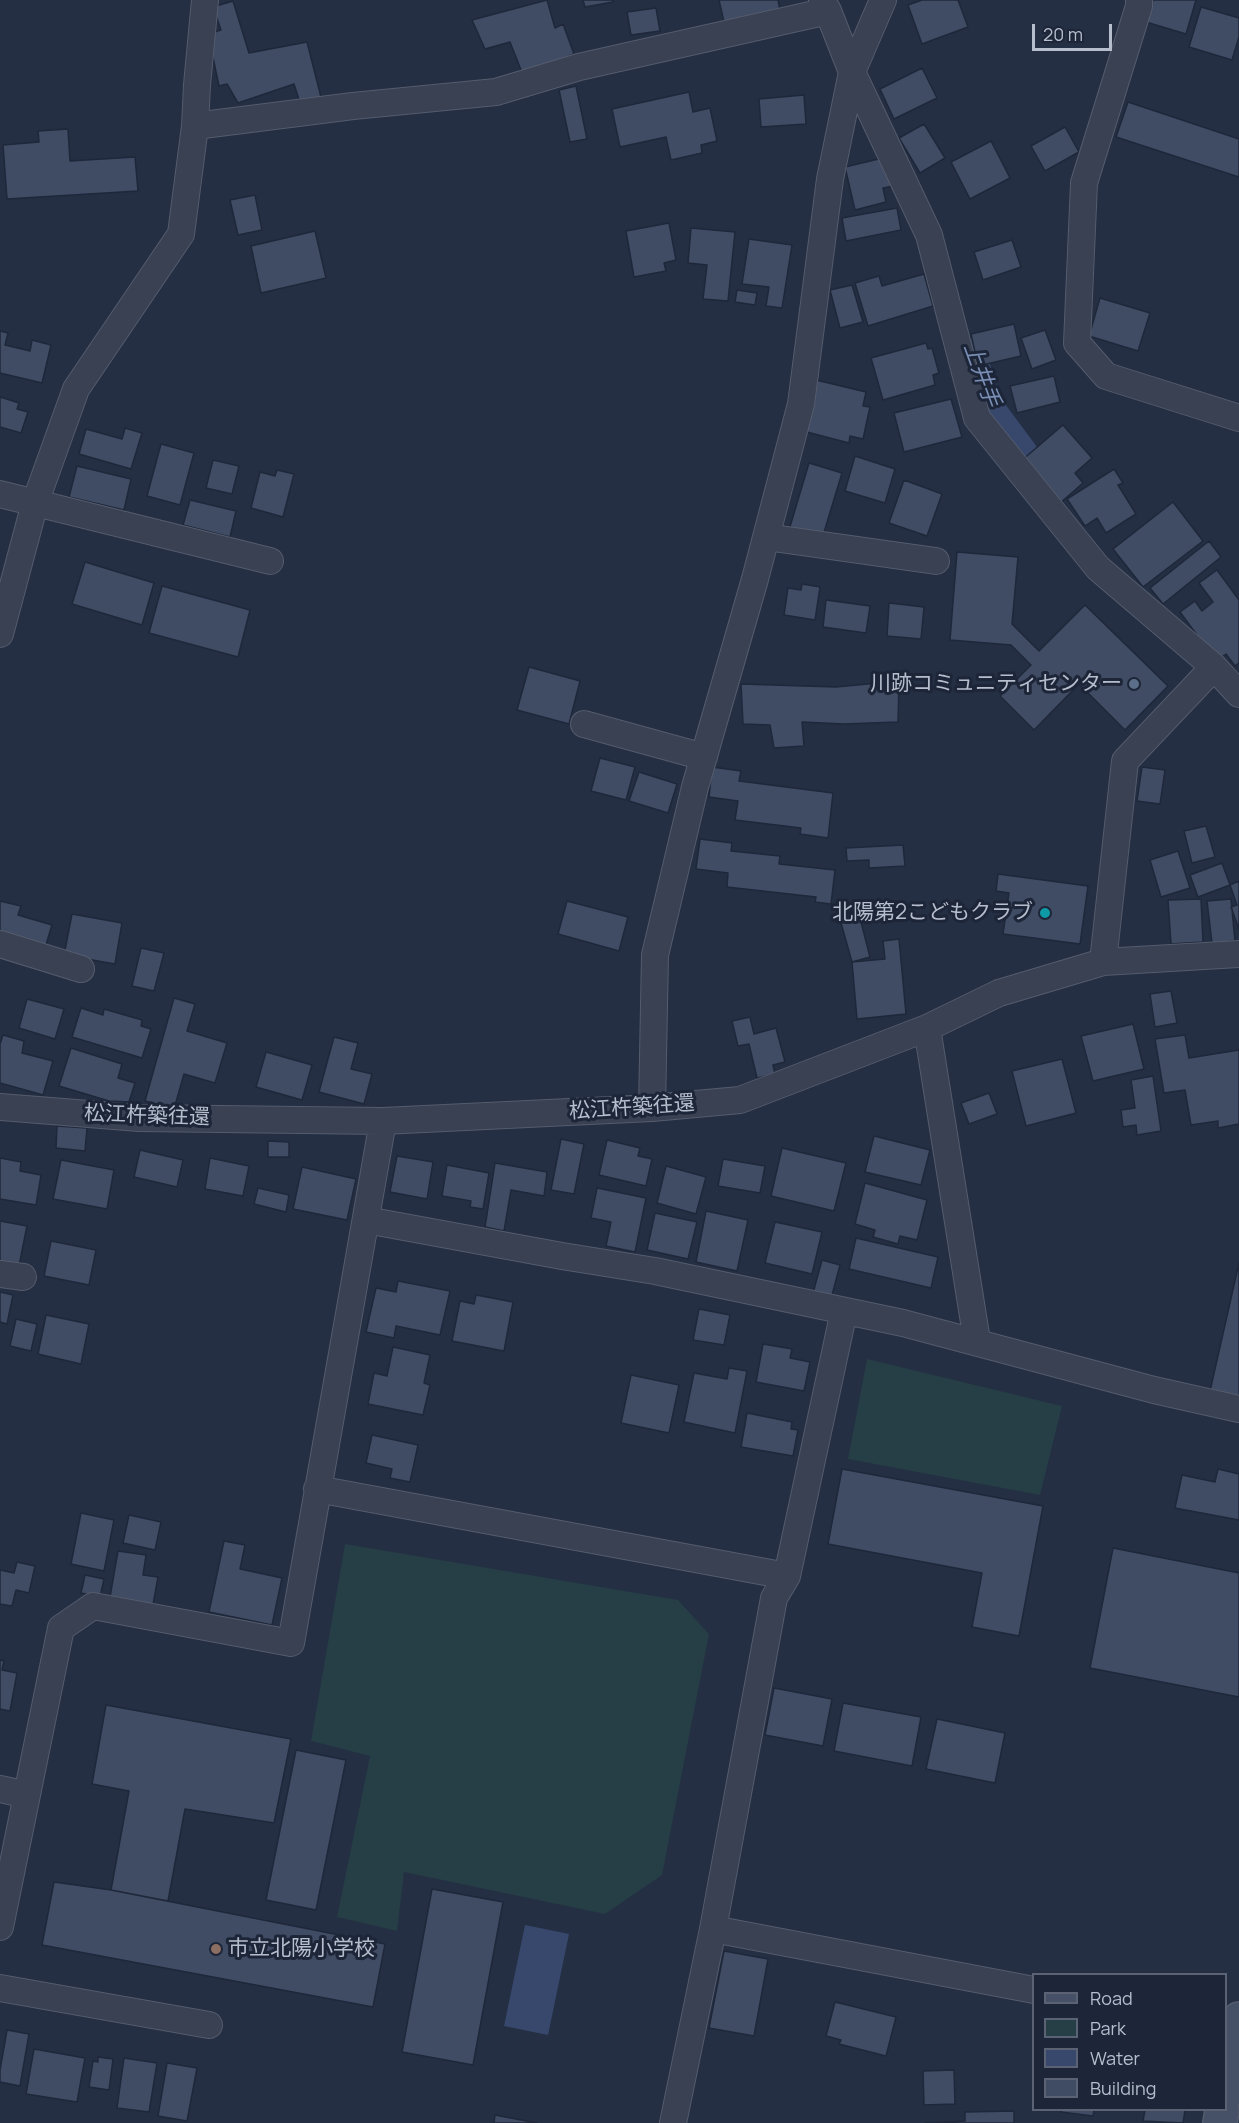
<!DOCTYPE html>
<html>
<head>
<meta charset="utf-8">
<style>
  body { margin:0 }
  #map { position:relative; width:1239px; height:2123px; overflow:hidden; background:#242f44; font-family:Manrope,sans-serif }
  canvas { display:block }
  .legend { position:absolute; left:1032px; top:1973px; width:195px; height:138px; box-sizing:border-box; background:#1d2638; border:2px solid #5a6274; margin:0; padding:8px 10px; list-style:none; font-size:18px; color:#b6bdcd }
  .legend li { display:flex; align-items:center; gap:12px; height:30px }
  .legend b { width:30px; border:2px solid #5a6274 }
  .scale { position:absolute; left:1032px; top:24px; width:80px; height:27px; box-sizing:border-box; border:3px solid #b6bdcd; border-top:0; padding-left:8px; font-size:18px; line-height:21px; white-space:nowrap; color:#b6bdcd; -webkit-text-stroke:4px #1d2638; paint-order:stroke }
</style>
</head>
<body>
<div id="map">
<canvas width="1239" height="2123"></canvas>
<ul class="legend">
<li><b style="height:8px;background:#465066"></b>Road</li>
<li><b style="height:16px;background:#263e45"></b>Park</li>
<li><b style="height:16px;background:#37486c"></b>Water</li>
<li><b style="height:16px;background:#404b64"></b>Building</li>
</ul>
<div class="scale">20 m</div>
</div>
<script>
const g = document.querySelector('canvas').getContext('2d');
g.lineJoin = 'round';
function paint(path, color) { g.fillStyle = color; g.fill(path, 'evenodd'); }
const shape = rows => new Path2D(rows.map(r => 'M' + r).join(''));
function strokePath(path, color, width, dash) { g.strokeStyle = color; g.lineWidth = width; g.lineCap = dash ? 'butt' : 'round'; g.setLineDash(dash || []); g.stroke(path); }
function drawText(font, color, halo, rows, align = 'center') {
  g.font = font + ' Manrope,"Noto Sans JP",sans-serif'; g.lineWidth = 6; g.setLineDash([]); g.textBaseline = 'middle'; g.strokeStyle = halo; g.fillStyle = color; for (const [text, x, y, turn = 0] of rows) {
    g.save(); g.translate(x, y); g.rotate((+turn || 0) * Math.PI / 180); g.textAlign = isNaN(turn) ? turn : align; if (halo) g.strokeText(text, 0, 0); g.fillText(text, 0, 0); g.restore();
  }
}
paint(shape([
  [867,1359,1062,1406,1040,1495,848,1459],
  [345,1544,678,1600,709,1634,662,1875,605,1914,404,1872,397,1931,337,1917,370,1756,311,1741]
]), '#263e45');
paint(shape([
  [525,1925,569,1934,548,2035,504,2026]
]), '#37486c');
strokePath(shape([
  [972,353,987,403,1050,488]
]), '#37486c', 28);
const building = shape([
  [547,0,555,28,563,24,574,54,523,75,510,42,485,49,472,20,547,0],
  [583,0,613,0,613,2,585,7,583,0],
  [719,0,778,0,780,10,724,22,719,0],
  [922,0,958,0,968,27,922,44,908,5,922,0],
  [1153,0,1196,0,1186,34,1146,22,1153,0],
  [233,1,249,53,307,42,322,101,301,106,294,84,238,103,227,84,219,86,208,34,221,30,213,7,233,1],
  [1201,7,1239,18,1239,37,1232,60,1189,47,1201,7],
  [656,8,660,31,631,35,627,12,656,8],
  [922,68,937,98,894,119,880,89,922,68],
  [576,86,587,139,570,142,559,90,576,86],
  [689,92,693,112,710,108,717,141,701,145,702,153,671,160,666,137,620,147,612,109,689,92],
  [804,95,806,124,761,127,759,99,804,95],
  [1128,102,1239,139,1239,177,1116,137,1128,102],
  [924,124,945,158,920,173,899,138,924,124],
  [1065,127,1079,152,1045,171,1031,146,1065,127],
  [68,129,70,161,135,157,138,191,7,199,3,145,39,142,38,131,68,129],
  [991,141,1010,178,970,199,951,162,991,141],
  [887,157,894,186,883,188,886,202,855,210,845,167,887,157],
  [255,195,262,230,238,235,230,200,255,195],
  [897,208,901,230,846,241,842,218,897,208],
  [669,223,676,260,664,263,666,271,634,277,626,231,669,223],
  [691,228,735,232,728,301,703,299,707,265,688,263,691,228],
  [315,231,326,278,261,293,251,246,315,231],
  [749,239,792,245,782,308,766,306,769,287,742,284,749,239],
  [1012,240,1021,267,983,280,974,252,1012,240],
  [924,274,933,306,868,326,855,283,879,276,882,286,924,274],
  [852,285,863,322,840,328,830,290,852,285],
  [737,290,757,293,755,305,735,302,737,290],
  [1100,298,1150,313,1138,351,1089,336,1100,298],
  [1014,324,1021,356,978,366,971,334,1014,324],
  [1045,330,1056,360,1032,369,1021,338,1045,330],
  [0,331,8,333,5,345,30,351,32,340,51,345,42,383,0,373,0,331],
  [926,343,928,349,932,348,939,373,933,375,935,385,883,400,871,358,926,343],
  [1054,376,1060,402,1017,413,1010,386,1054,376],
  [816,380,866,392,863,406,870,407,863,439,850,436,849,443,803,431,816,380],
  [0,397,19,403,17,409,28,412,21,433,0,427,0,397],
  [951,399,962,437,904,452,894,413,951,399],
  [1063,425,1092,458,1075,473,1083,483,1059,504,1021,461,1063,425],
  [125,428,142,433,131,469,79,454,86,429,122,439,125,428],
  [161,444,194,453,180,505,147,496,161,444],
  [855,456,895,469,885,503,845,491,855,456],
  [213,460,239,466,232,494,206,488,213,460],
  [809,463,842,473,822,539,789,530,809,463],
  [77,466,131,479,124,510,69,497,77,466],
  [1114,469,1123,483,1118,485,1136,514,1106,533,1097,518,1085,526,1067,499,1114,469],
  [277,470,294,474,283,517,251,508,260,472,275,476,277,470],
  [904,480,942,494,927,536,889,523,904,480],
  [190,500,236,511,230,537,183,525,190,500],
  [1173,502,1203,541,1143,587,1113,549,1173,502],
  [1209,541,1221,557,1163,604,1150,588,1209,541],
  [957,552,1018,557,1012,624,1039,651,1085,605,1168,686,1125,730,1079,684,1034,730,1000,696,1031,665,1011,645,950,640,957,552],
  [85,562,154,583,142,625,72,604,85,562],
  [1217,570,1239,600,1239,663,1235,666,1226,654,1216,661,1180,612,1195,601,1202,611,1213,602,1199,583,1217,570],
  [802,584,820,587,815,620,784,615,788,588,801,590,802,584],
  [162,586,250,610,238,657,149,633,162,586],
  [826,600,870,606,866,633,823,627,826,600],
  [889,603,924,607,921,639,887,636,889,603],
  [529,667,580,681,569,724,517,710,529,667],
  [899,681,898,722,844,724,802,722,804,746,774,748,770,725,743,724,741,684,836,687,899,681],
  [600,758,635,767,626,800,591,791,600,758],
  [712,767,741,771,739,781,833,793,828,838,800,834,801,828,735,820,738,801,709,797,712,767],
  [1142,767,1165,770,1160,804,1137,801,1142,767],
  [639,772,677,784,668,813,629,801,639,772],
  [1206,826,1215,857,1192,863,1184,831,1206,826],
  [700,839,732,843,731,851,780,856,779,864,835,870,831,904,815,902,816,897,727,887,728,873,696,869,700,839],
  [903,845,905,866,869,868,869,860,847,861,846,848,903,845],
  [1178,851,1190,888,1161,897,1150,860,1178,851],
  [1222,863,1230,885,1198,897,1190,875,1222,863],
  [998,874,1088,886,1080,944,1003,934,1009,893,996,891,998,874],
  [1239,881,1239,929,1231,907,1237,905,1230,885,1239,881],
  [1201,899,1203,942,1171,944,1168,900,1201,899],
  [1231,899,1235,941,1212,943,1207,901,1231,899],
  [0,901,21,906,18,915,52,925,45,948,0,936,0,901],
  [567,901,628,917,619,951,558,934,567,901],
  [72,914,122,923,115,964,64,955,72,914],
  [860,918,870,957,852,962,841,923,860,918],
  [899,939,906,1014,857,1019,852,962,885,959,883,941,899,939],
  [141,948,164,953,154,991,132,986,141,948],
  [1171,991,1177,1023,1155,1027,1150,994,1171,991],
  [174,998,195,1004,187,1031,227,1043,215,1083,184,1074,174,1109,145,1101,174,998],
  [27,999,64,1009,55,1039,19,1028,27,999],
  [81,1008,103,1015,104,1009,142,1020,141,1026,151,1029,142,1058,72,1037,81,1008],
  [750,1017,754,1034,776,1028,785,1062,773,1065,775,1074,757,1078,749,1044,738,1046,732,1021,750,1017],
  [1133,1024,1144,1069,1093,1081,1081,1036,1133,1024],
  [3,1035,24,1041,22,1053,53,1061,43,1095,0,1083,0,1044,3,1035],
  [1185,1035,1189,1058,1239,1050,1239,1124,1218,1128,1218,1121,1191,1125,1185,1090,1164,1093,1155,1039,1185,1035],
  [334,1037,358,1043,351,1069,372,1074,364,1104,319,1092,334,1037],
  [71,1048,122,1064,118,1078,135,1083,129,1102,109,1101,59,1086,71,1048],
  [266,1052,312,1065,302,1100,256,1087,266,1052],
  [1062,1059,1076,1113,1026,1126,1012,1071,1062,1059],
  [1153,1076,1161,1131,1137,1135,1136,1125,1123,1127,1121,1110,1135,1108,1131,1080,1153,1076],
  [989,1093,997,1114,969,1124,961,1103,989,1093],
  [57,1126,87,1128,85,1151,56,1148,57,1126],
  [874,1136,930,1150,921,1185,865,1172,874,1136],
  [561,1139,584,1144,574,1194,551,1190,561,1139],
  [607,1140,640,1148,638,1156,652,1159,646,1186,599,1175,607,1140],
  [268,1141,289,1142,289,1157,268,1157,268,1141],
  [782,1148,846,1163,834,1211,771,1196,782,1148],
  [140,1150,183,1160,177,1187,134,1177,140,1150],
  [397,1156,433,1162,427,1199,390,1192,397,1156],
  [0,1158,21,1162,20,1171,41,1175,36,1205,0,1199,0,1158],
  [210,1158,249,1166,243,1196,205,1189,210,1158],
  [723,1159,765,1166,760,1193,718,1186,723,1159],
  [61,1160,114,1170,107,1209,53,1199,61,1160],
  [495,1163,547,1172,544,1196,511,1190,504,1231,485,1227,495,1163],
  [447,1165,489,1173,483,1209,470,1207,471,1201,442,1196,447,1165],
  [666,1166,706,1177,696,1214,657,1203,666,1166],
  [302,1167,356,1179,347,1220,293,1209,302,1167],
  [865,1183,927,1200,917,1240,900,1236,898,1244,873,1237,875,1230,855,1224,865,1183],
  [258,1188,289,1195,286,1212,254,1204,258,1188],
  [597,1188,646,1198,635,1252,606,1246,611,1222,591,1218,597,1188],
  [706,1211,748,1220,737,1271,696,1262,706,1211],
  [655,1213,697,1222,688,1259,647,1250,655,1213],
  [0,1221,27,1226,19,1266,0,1262,0,1221],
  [775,1222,822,1232,812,1274,765,1263,775,1222],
  [856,1238,938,1257,931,1288,849,1269,856,1238],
  [51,1241,96,1250,89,1285,44,1276,51,1241],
  [822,1260,840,1265,831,1299,813,1293,822,1260],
  [1239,1263,1239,1398,1210,1391,1239,1263],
  [398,1281,450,1291,440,1335,396,1326,394,1338,366,1332,376,1288,396,1292,398,1281],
  [0,1292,13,1295,7,1324,0,1322,0,1292],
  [476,1295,513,1302,504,1351,452,1341,460,1301,474,1304,476,1295],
  [699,1309,730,1315,724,1345,693,1340,699,1309],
  [46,1315,89,1324,81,1364,38,1354,46,1315],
  [16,1319,37,1324,31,1351,10,1346,16,1319],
  [763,1344,792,1349,790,1358,810,1362,804,1391,756,1382,763,1344],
  [393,1347,430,1355,424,1383,430,1385,423,1415,368,1404,374,1373,387,1376,393,1347],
  [729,1368,747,1371,735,1433,684,1422,694,1373,727,1379,729,1368],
  [631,1375,679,1385,669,1433,621,1423,631,1375],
  [747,1413,792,1422,791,1429,798,1430,793,1456,741,1447,747,1413],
  [372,1435,418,1445,410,1482,390,1478,392,1469,366,1463,372,1435],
  [842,1469,1043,1506,1019,1636,972,1627,982,1573,828,1544,842,1469],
  [1218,1469,1239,1474,1239,1520,1175,1508,1182,1475,1215,1482,1218,1469],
  [81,1513,114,1520,104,1571,71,1564,81,1513],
  [129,1515,161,1522,155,1550,123,1543,129,1515],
  [224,1541,245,1545,240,1569,282,1578,272,1625,209,1612,224,1541],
  [1113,1548,1239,1573,1239,1697,1090,1668,1113,1548],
  [118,1551,146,1555,143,1575,158,1577,153,1605,110,1597,118,1551],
  [17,1562,35,1566,29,1593,16,1590,12,1606,0,1604,0,1570,14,1573,17,1562],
  [85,1575,104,1579,100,1597,81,1593,85,1575],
  [0,1660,4,1661,2,1670,17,1673,10,1711,0,1709,0,1660],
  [774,1688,832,1699,823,1746,765,1735,774,1688],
  [843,1703,921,1717,912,1766,834,1751,843,1703],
  [106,1705,291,1739,274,1823,185,1809,168,1901,111,1890,129,1791,92,1784,106,1705],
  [937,1719,1005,1733,995,1783,926,1769,937,1719],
  [296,1750,346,1760,316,1910,266,1900,296,1750],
  [54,1882,111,1890,385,1944,373,2007,42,1945,54,1882],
  [432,1889,503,1902,473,2065,402,2052,432,1889],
  [724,1951,768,1959,754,2036,709,2028,724,1951],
  [835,2002,896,2017,886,2056,839,2044,841,2040,826,2036,835,2002],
  [7,2030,29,2034,20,2086,0,2082,0,2070,7,2030],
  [34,2049,85,2058,77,2102,26,2094,34,2049],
  [98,2057,113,2059,109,2090,89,2087,93,2061,98,2062,98,2057],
  [124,2058,157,2063,149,2112,117,2108,124,2058],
  [167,2063,197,2068,187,2121,158,2116,167,2063],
  [954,2070,955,2104,924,2105,923,2071,954,2070],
  [1062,2110,1094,2110,1093,2116,1061,2112,1062,2110],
  [1145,2110,1185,2110,1183,2123,1143,2121,1145,2110],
  [1014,2111,1014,2123,925,2123,965,2121,965,2112,1014,2111],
  [495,2115,537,2123,494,2123,495,2115]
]);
paint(building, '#404b64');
strokePath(building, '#1f283a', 1.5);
const street = shape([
  [822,0,828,11,852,72,929,235,977,418,1098,568,1214,667,1239,694],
  [1139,0,1139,6,1084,183,1077,343,1106,376,1239,418],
  [195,126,353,106,496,92,579,67,828,11],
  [0,494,270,561],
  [766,537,936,561],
  [0,634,35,503,76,389,181,234,195,126,197,85,205,0],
  [584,724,704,757],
  [0,944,81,969],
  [1103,962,1125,761,1214,667],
  [927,1028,977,1341],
  [0,1107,139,1118,383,1121,652,1108,740,1100,927,1028,999,993,1103,962,1239,954],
  [652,1108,655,955,695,787,755,579,801,404,830,179,852,72,883,0],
  [366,1220,562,1256,655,1271,903,1323,1154,1390,1239,1409],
  [0,1274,23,1277],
  [317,1489,787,1576],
  [0,1789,27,1795],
  [0,1927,61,1628,93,1606,291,1643,383,1121],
  [713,1929,1034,1990],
  [0,1988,209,2025],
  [673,2123,713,1929,774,1598,787,1576,844,1311]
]);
const secondary = shape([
  [1226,2093,1239,2019],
  [1220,2123,1222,2110]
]);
strokePath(street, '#545c6d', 28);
strokePath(secondary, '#545c6d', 36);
strokePath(street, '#394153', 26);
strokePath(secondary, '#465066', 33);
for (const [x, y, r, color] of [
  [1134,684,6,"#5c6f8a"],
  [1045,913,6,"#0f9aa8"],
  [216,1949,6,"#8d6e63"]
]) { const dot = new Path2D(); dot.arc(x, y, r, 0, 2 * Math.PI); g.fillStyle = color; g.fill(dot); strokePath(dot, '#1d2638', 2); }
drawText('21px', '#b6bdcd', '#1d2638', [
  ["川跡コミュニティセンター",1122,684],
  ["北陽第2こどもクラブ",1033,913],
  ["市立北陽小学校",228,1949,"left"]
], 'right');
drawText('21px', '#b6bdcd', '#1d2638', [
  ["松江杵築往還",632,1108,-4],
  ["松江杵築往還",147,1116,2]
]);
drawText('italic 22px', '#7b8fb6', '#1d2638', [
  ["上井手",981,375,70]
]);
</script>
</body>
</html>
